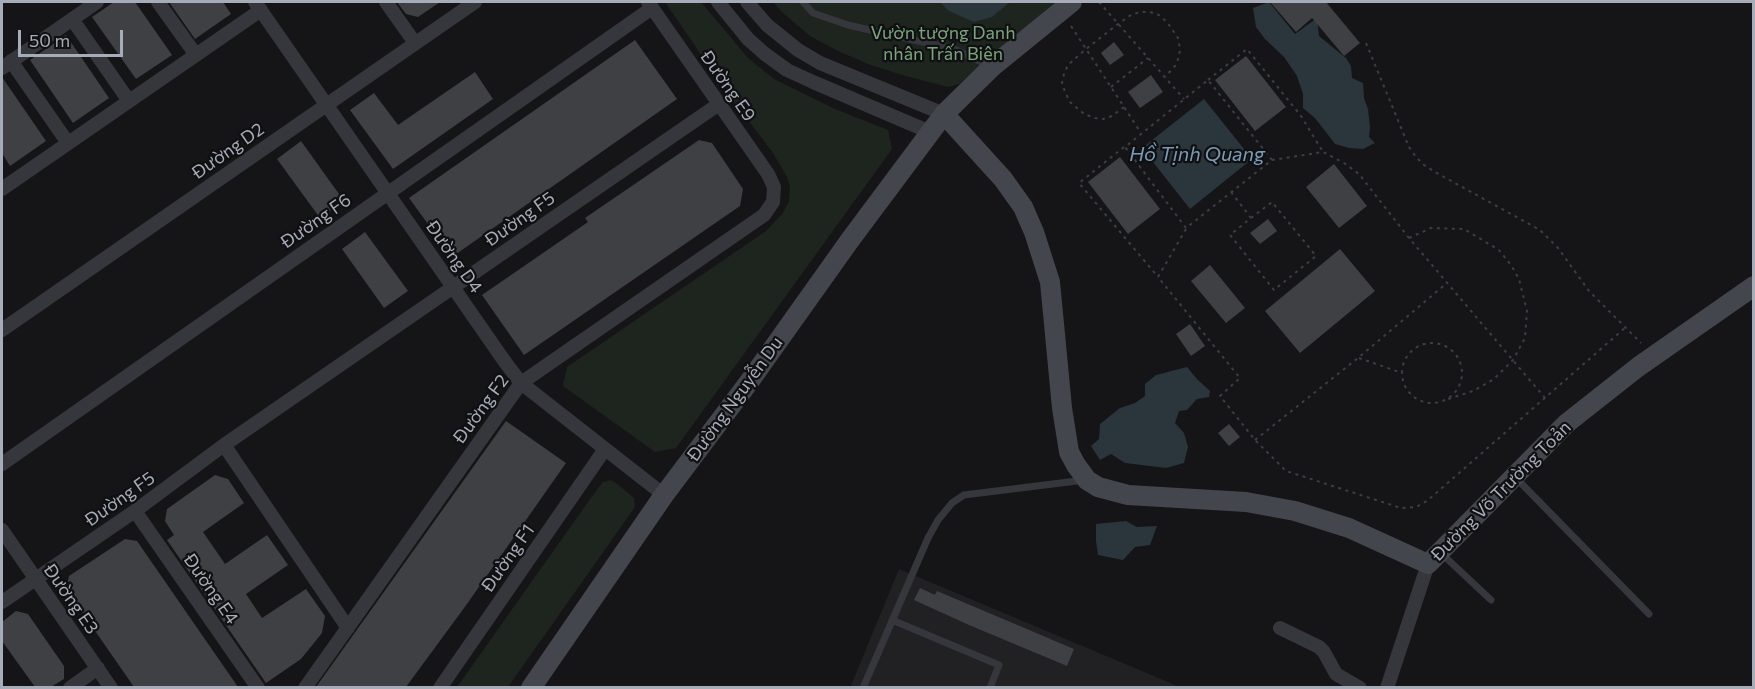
<!DOCTYPE html>
<html>
<head>
<meta charset="utf-8">
<style>
  body { margin:0 }
  #map { position:relative; width:1755px; height:689px; overflow:hidden; background:#151517; font-family:Commissioner,sans-serif }
  canvas { display:block }
  .frame { position:absolute; inset:0; border:3px solid #a6acb8; pointer-events:none }
  .scale { position:absolute; left:18px; top:30px; width:105px; height:27px; box-sizing:border-box; border:3px solid #a6acb8; border-top:0; padding-left:8px; font-size:18px; line-height:21px; white-space:nowrap; color:#a6acb8; -webkit-text-stroke:4px #101012; paint-order:stroke }
</style>
</head>
<body>
<div id="map">
<canvas width="1755" height="689"></canvas>
<div class="frame"></div>
<div class="scale">50 m</div>
</div>
<script>
const g = document.querySelector('canvas').getContext('2d');
g.lineJoin = 'round';
function paint(path, color) { g.fillStyle = color; g.fill(path, 'evenodd'); }
const shape = rows => new Path2D(rows.map(r => 'M' + r).join(''));
function strokePath(path, color, width, dash) { g.strokeStyle = color; g.lineWidth = width; g.lineCap = dash ? 'butt' : 'round'; g.setLineDash(dash || []); g.stroke(path); }
function drawText(font, color, halo, rows, align = 'center') {
  g.font = font + ' Commissioner,sans-serif'; g.lineWidth = 4.5; g.setLineDash([]); g.textBaseline = 'middle'; g.strokeStyle = halo; g.fillStyle = color; for (const [text, x, y, turn = 0] of rows) {
    g.save(); g.translate(x, y); g.rotate((+turn || 0) * Math.PI / 180); g.textAlign = isNaN(turn) ? turn : align; if (halo) g.strokeText(text, 0, 0); g.fillText(text, 0, 0); g.restore();
  }
}
paint(shape([
  [899,569,1180,687,850,688]
]), '#212124');
paint(shape([
  [665,2,701,2,748,58,774,79,835,109,888,130,892,149,676,448,655,452,563,386,567,367,766,231,783,213,789,201,790,187,787,177,773,153,724,88],
  [773,2,1057,2,959,84,948,87,902,75,868,64,836,50,810,36,782,12],
  [611,480,616,483,634,498,635,507,508,687,457,687,598,488,603,482]
]), '#1d251e');
paint(shape([
  [940,2,1010,2,992,17,974,22,949,11],
  [1269,2,1295,34,1317,18,1319,36,1346,58,1351,66,1352,78,1363,83,1364,98,1368,109,1370,127,1369,137,1375,143,1363,149,1349,148,1335,144,1315,118,1303,108,1303,94,1297,76,1284,57,1265,39,1256,27,1253,8],
  [1204,99,1252,159,1190,209,1142,148],
  [1187,367,1197,379,1210,391,1209,397,1197,399,1187,410,1179,411,1175,423,1184,433,1188,447,1184,463,1166,468,1125,463,1111,454,1100,460,1091,446,1099,439,1100,424,1120,408,1135,403,1145,396,1145,384,1156,375],
  [1126,521,1137,527,1157,526,1150,545,1135,547,1123,560,1098,555,1096,541,1096,524]
]), '#2a353c');
paint(shape([
  [114,2,135,2,172,55,136,79,92,17],
  [169,2,223,2,231,14,195,39],
  [397,2,440,2,418,17,406,14],
  [1270,2,1326,2,1360,43,1344,56,1312,18,1296,32],
  [66,35,109,98,73,123,30,60],
  [635,40,677,99,452,257,409,198],
  [1114,42,1124,55,1110,65,1101,53],
  [1246,56,1286,107,1255,131,1215,80],
  [475,72,493,99,393,169,350,110,374,93,398,125],
  [1151,75,1163,92,1140,108,1128,92],
  [2,77,46,141,10,166,2,153],
  [699,140,712,143,743,189,740,206,524,355,482,295,588,222,585,218],
  [301,141,344,201,320,218,277,159],
  [1120,157,1160,209,1128,234,1088,182],
  [1334,164,1367,206,1339,228,1306,187],
  [1268,219,1277,231,1260,244,1250,233],
  [365,232,408,291,384,308,342,249],
  [1340,249,1375,291,1300,353,1265,311],
  [1210,265,1245,308,1226,323,1191,281],
  [1190,324,1205,346,1191,356,1176,334],
  [506,421,566,463,467,604,406,687,316,687],
  [1229,424,1240,437,1229,446,1218,433],
  [215,475,228,479,244,503,203,532,225,564,267,535,288,565,246,594,262,618,306,589,325,616,322,633,301,659,266,683,167,540,174,535,165,521,167,509],
  [125,539,137,541,238,687,134,687,66,589,69,576],
  [920,588,935,595,937,591,1074,649,1067,666,969,625,914,600],
  [16,611,28,614,64,666,64,679,51,687,35,687,2,641,2,622]
]), '#3f4044');
strokePath(shape([
  [1099,2,1184,99],
  [1071,26,1141,133],
  [1366,43,1409,147,1416,157,1424,165,1435,172,1540,230,1558,248,1589,291,1641,343],
  [1208,80,1247,49,1301,116,1323,152],
  [1111,87,1148,58],
  [1124,107,1112,116,1103,119,1095,118,1084,114,1070,102,1065,92,1062,83,1064,74,1068,65,1086,49,1118,24,1131,15,1140,12,1150,12,1159,15,1167,22,1178,38,1180,49,1179,57,1175,66,1165,77],
  [1124,147,1079,183,1158,277],
  [1272,160,1208,80,1125,147,1186,228,1272,160,1323,152,1344,163,1359,174,1409,238,1545,398],
  [1231,192,1251,218,1230,235,1274,290,1316,256,1272,202,1251,218],
  [1186,229,1158,277,1240,378,1220,396,1255,440,1286,471,1401,508,1416,507,1427,501,1626,327],
  [1409,238,1431,228,1464,229,1499,250,1511,265,1519,279,1527,311,1525,338,1513,360,1494,379,1473,391,1445,400],
  '1402 373a30 30 0 1 1 60 0a30 30 0 1 1-60 0Z',
  [1359,358,1402,373],
  [1255,440,1358,358,1447,283]
]), '#3c3e44', 2, [3, 4.5]);
strokePath(shape([
  [803,2,813,13,848,25,954,49,990,66],
  [1516,478,1649,614],
  [1442,554,1491,600],
  [892,620,999,665,990,688],
  [863,688,928,538,938,520,952,503,964,495,1085,480]
]), '#36373c', 7);
strokePath(shape([
  [158,2,196,55],
  [255,2,505,362,521,383,664,495],
  [386,2,415,43],
  [718,2,748,39,765,54,787,70,813,82,930,132],
  [747,2,767,25,798,50,820,63,944,114],
  [72,19,129,101],
  [11,61,68,143],
  [2,68,97,2],
  [2,189,261,10],
  [2,330,475,2],
  [224,445,348,628],
  [2,464,652,8],
  [135,511,258,688],
  [2,530,111,688],
  [2,602,135,511,224,445,719,104],
  [1280,628,1319,647,1324,652,1336,674,1360,688],
  [70,688,98,668],
  [305,688,521,383,764,215,773,202,774,187,768,174,648,2],
  [440,688,605,449],
  [1387,688,1428,564]
]), '#36373c', 14);
strokePath(shape([
  [944,114,1003,179,1023,207,1034,232,1050,282,1062,408,1069,452,1076,465,1087,480,1098,487,1128,495,1246,502,1295,511,1349,528,1428,564,1567,423,1638,367,1754,286],
  [531,688,664,495,749,382,850,240,944,114,992,67,1072,2]
]), '#44464d', 20);
drawText('18px', '#7ba57c', '#101012', [
  ["Vườn tượng Danh",943,33],
  ["nhân Trấn Biên",943,54]
]);
drawText('18px', '#a6acb8', '#101012', [
  ["Đường E9",728,86,55],
  ["Đường D2",228,151,-35],
  ["Đường F5",520,219,-35],
  ["Đường F6",316,221,-35],
  ["Đường D4",454,257,55],
  ["Đường Nguyễn Du",735,399,-54],
  ["Đường F2",481,409,-54],
  ["Đường Võ Trường Toản",1501,491,-45],
  ["Đường F5",120,499,-35],
  ["Đường F1",508,558,-55],
  ["Đường E4",211,589,55],
  ["Đường E3",71,599,55]
]);
drawText('italic 20px', '#7a9cb6', '#101012', [
  ["Hồ Tịnh Quang",1197,154]
]);
</script>
</body>
</html>
